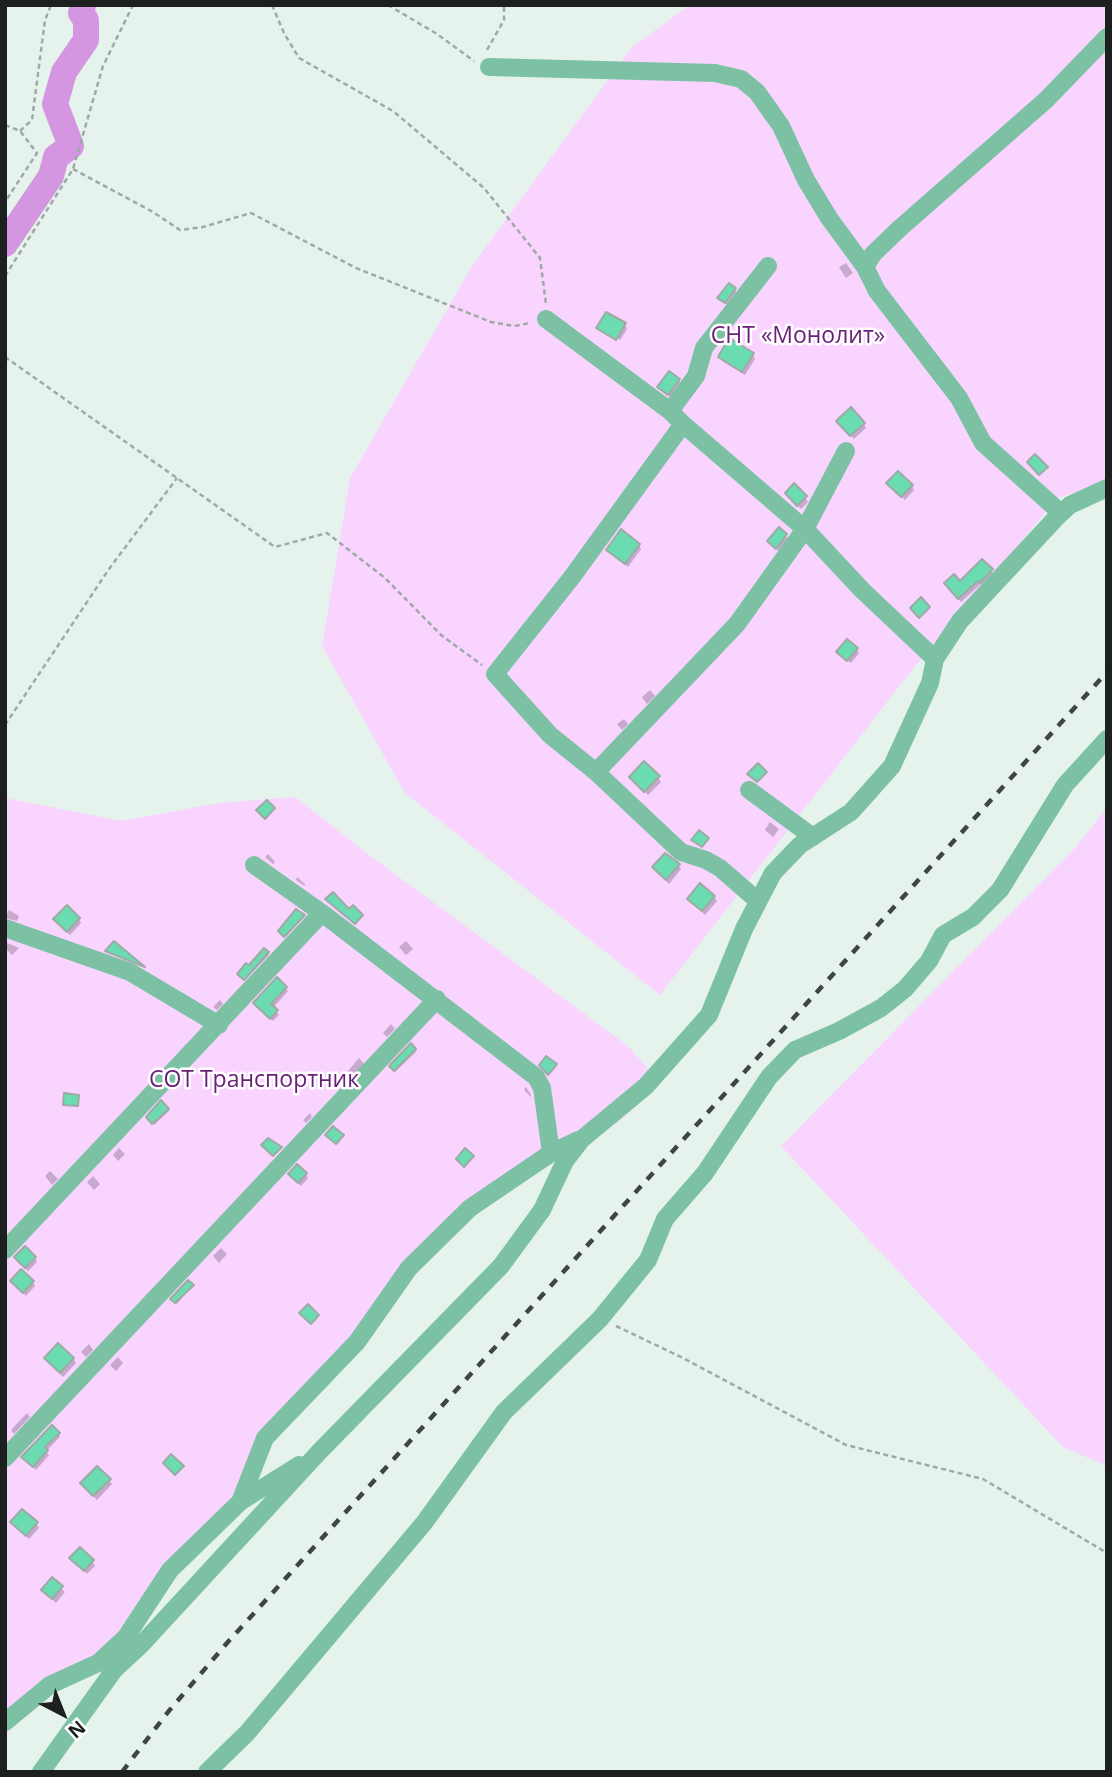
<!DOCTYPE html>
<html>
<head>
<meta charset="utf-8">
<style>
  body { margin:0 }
  #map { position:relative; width:1112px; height:1777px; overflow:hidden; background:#e6f3ed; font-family:"Open Sans",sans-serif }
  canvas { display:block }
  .frame { position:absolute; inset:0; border:7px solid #1c211f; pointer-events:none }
  .north { position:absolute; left:28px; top:1679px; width:70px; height:70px; -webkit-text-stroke:5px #fff; paint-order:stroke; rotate:138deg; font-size:19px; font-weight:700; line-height:28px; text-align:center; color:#1c211f }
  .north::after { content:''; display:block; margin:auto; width:24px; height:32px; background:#1c211f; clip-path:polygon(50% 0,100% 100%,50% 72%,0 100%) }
</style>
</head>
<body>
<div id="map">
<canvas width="1112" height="1777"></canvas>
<div class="frame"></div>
<div class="north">N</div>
</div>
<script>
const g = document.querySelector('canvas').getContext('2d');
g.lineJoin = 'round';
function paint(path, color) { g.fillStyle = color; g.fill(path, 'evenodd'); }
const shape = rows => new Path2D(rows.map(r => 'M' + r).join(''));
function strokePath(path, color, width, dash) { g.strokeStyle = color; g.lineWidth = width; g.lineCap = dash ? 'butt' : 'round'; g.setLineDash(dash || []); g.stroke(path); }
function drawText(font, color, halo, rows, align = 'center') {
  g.font = font + ' "Open Sans",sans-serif'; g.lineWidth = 5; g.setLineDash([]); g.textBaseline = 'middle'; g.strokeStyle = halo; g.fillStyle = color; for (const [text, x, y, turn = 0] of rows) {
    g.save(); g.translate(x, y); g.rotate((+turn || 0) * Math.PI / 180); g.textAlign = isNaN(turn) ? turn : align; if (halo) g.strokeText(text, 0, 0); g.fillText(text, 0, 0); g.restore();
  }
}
paint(shape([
  [690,5,1107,5,1107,482,1058,498,915,666,660,995,405,793,322,646,350,478,472,266,632,47],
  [295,797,372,857,628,1046,661,1083,621,1120,478,1211,409,1276,275,1436,246,1501,172,1578,131,1636,56,1687,5,1735,5,798,122,821,219,803],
  [1107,808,1107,1466,1063,1447,781,1146,1074,849]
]), '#f8d4ff');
paint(shape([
  [846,263,853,273,846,278,839,267],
  [735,289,737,294,728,306,719,298],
  [625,325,627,329,620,340,600,328],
  [752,354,755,359,745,375,722,361,720,357],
  [679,380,681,384,671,398,659,387],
  [864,424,866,428,854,439,841,425],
  [912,486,914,490,905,500,891,487],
  [789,497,805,497,808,502,801,509],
  [786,535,788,540,780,552,769,541],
  [639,545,641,549,628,567,608,550],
  [991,570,994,575,983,586,981,584,961,602,948,588],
  [857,649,859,653,851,663,839,653],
  [650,690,655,696,647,704,642,697],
  [624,719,628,724,622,730,617,724],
  [658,777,661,782,648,795,631,778],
  [770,822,779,829,773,837,765,830],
  [268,854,275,862,273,864,265,857],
  [678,865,681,869,669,884,654,867],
  [297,877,305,884,305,886,296,880],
  [714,897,717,901,705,915,689,899],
  [9,910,19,916,17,921,5,918],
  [303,916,286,937,281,933],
  [79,919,81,923,70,935,55,920],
  [406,941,413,949,406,955,399,947],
  [5,942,19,948,12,955,5,948],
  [265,950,269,955,245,980,240,975],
  [286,988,288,991,273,1008,279,1015,273,1021,255,1004],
  [220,1000,223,1004,217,1010,213,1007],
  [391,1024,395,1029,387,1037,383,1033],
  [411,1046,416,1052,395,1072,391,1067],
  [359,1058,365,1065,353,1078,348,1071],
  [526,1087,531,1095,531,1097,524,1090],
  [161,1103,169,1111,154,1125,149,1119],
  [310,1113,312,1117,306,1123,303,1120],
  [119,1148,125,1154,118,1161,113,1155],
  [50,1171,58,1179,52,1185,45,1176],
  [290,1174,306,1174,308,1178,301,1186],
  [93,1176,100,1184,94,1190,87,1182],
  [221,1248,227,1254,219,1263,213,1256],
  [35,1258,37,1262,28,1271,19,1262],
  [12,1281,33,1282,35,1286,26,1296],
  [192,1286,177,1304,173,1301],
  [89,1344,93,1350,86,1357,81,1352],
  [118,1357,123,1363,116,1371,110,1365],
  [46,1359,73,1359,76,1363,63,1377],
  [27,1413,30,1417,14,1434,11,1430],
  [58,1434,60,1437,46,1451,49,1455,36,1470,24,1457],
  [109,1480,112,1484,97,1500,82,1484],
  [12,1522,36,1523,39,1528,29,1539],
  [72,1558,92,1561,95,1566,87,1574],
  [52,1579,65,1592,56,1603,43,1590]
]), '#0003');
strokePath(shape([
  [5,244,51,176,56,157,71,146,55,104,64,72,86,40,86,20,81,13,83,5]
]), '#d496e0', 26);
const building = shape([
  [729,283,736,288,725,303,717,298,729,283],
  [606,312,626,323,616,340,596,328,606,312],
  [729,338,754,353,742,372,718,357,729,338],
  [669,371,680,379,668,395,657,387,669,371],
  [851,407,865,423,850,436,836,421,851,407],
  [1035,454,1048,467,1039,475,1027,462,1035,454],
  [898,471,913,485,901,497,886,483,898,471],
  [794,483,807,496,797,506,785,493,794,483],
  [779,527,787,534,776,549,767,541,779,527],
  [621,529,640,544,625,564,606,550,621,529],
  [982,559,993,569,980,583,978,581,958,599,944,583,954,574,960,581,982,559],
  [921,597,930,607,919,618,910,608,921,597],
  [847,639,858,648,847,661,836,652,847,639],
  [644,761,660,776,644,792,629,777,644,761],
  [758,763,767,772,757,782,747,774,758,763],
  [267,800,275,808,265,819,256,810,267,800],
  [699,830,709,838,702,847,691,840,699,830],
  [665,853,680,864,666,880,652,867,665,853],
  [700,883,715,896,702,911,687,899,700,883],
  [333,892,349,909,353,905,363,915,355,924,325,899,333,892],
  [67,905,80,918,67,932,53,919,67,905],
  [296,909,305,915,284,937,278,931,296,909],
  [114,941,145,967,105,951,114,941],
  [264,948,269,952,244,980,237,974,246,963,249,965,264,948],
  [277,977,287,987,271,1004,278,1010,270,1019,253,1003,277,977],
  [411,1043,416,1049,394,1071,389,1066,411,1043],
  [546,1056,557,1064,548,1075,539,1065,546,1056],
  [64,1093,79,1095,78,1106,63,1105,64,1093],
  [161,1100,169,1109,152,1124,146,1117,161,1100],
  [333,1126,344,1135,336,1144,325,1135,333,1126],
  [268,1138,282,1147,273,1156,261,1145,268,1138],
  [465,1148,474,1156,464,1167,456,1159,465,1148],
  [297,1164,307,1173,298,1183,288,1174,297,1164],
  [25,1246,36,1257,25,1268,14,1257,25,1246],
  [21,1269,34,1281,23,1293,10,1281,21,1269],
  [188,1280,194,1285,175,1303,170,1299,188,1280],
  [308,1304,319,1315,311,1324,299,1313,308,1304],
  [58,1343,74,1358,60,1373,44,1358,58,1343],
  [52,1425,60,1433,45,1447,48,1450,33,1467,21,1457,52,1425],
  [171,1454,184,1466,175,1475,163,1463,171,1454],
  [97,1466,111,1479,93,1496,80,1483,97,1466],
  [22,1509,38,1522,26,1536,10,1522,22,1509],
  [80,1547,94,1560,84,1571,69,1558,80,1547],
  [52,1577,63,1586,52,1599,41,1590,52,1577]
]);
paint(building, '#6bdcb1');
strokePath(building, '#9eaba5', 2);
strokePath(shape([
  [272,5,284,33,299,58,393,111,484,188,540,258,546,304],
  [388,5,437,34,474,61],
  [487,50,504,20,504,5],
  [5,125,20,131,37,153,5,202],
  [20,131,32,120,45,20,51,5],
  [73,169,153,212,180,230,203,227,251,213,356,268,491,322,514,326,530,323],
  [5,276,73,169,103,66,133,5],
  [5,357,275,547,327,533,385,578,441,635,482,665],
  [5,725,109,569,177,478],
  [616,1326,683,1358,846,1445,983,1479,1107,1553]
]), '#9fa9a5', 2.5, [5, 3.5]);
strokePath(shape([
  [489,67,715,73,741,79,757,92,781,126,806,180,829,218,865,267,877,291,959,398,983,443,1061,513],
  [865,267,873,254,899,229,1046,100,1107,37],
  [546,319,670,411,683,424,805,529,862,590,935,659],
  [670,411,696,376,704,348,768,266],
  [683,424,572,577,495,674,550,735,596,772,681,852,706,860,720,868,758,901],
  [596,772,737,624,805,529,846,451],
  [749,790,813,837],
  [254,865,322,913,536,1077,542,1088,551,1153],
  [5,928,130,972,219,1025],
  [5,1250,322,913],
  [5,1458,437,999],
  [240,1502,299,1465],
  [5,1722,50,1685,98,1663,126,1637,170,1570,240,1502,265,1438,357,1342,409,1268,470,1208,551,1153,578,1140],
  [41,1772,114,1670,141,1645,319,1452,501,1266,542,1210,565,1161,582,1139,646,1086,709,1015,744,929,773,873,800,845,851,812,892,766,930,683,935,659,960,621,1056,518,1070,505,1107,488],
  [207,1772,247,1733,424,1523,504,1412,600,1319,648,1260,665,1219,705,1173,769,1077,795,1050,839,1031,881,1008,905,989,929,961,943,935,973,917,1000,890,1065,785,1107,739]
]), '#7cc1a4', 18);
strokePath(shape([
  [122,1772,168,1712,227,1643,1107,672]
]), '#3f4542', 4.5, [9, 9]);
drawText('23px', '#6a2179', '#fff', [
  ["СНТ «Монолит»",798,336],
  ["СОТ Транспортник",254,1080]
]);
</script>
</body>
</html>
